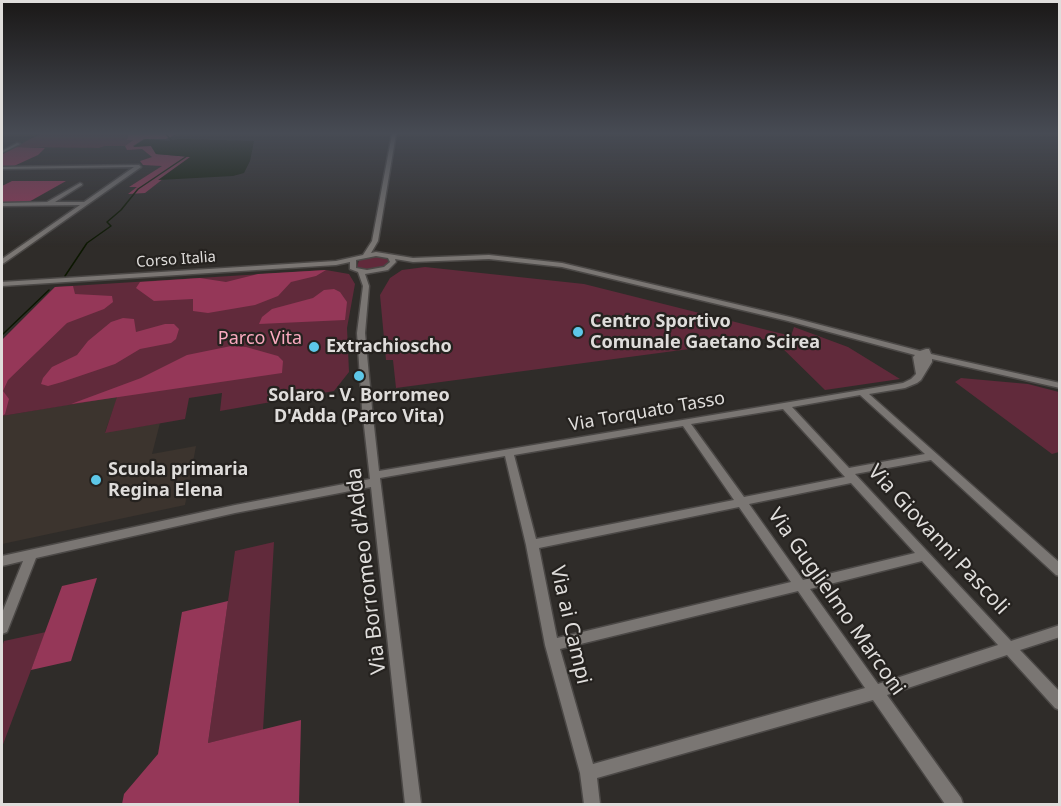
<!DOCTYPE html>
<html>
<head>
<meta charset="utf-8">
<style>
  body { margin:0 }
  #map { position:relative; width:1061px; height:806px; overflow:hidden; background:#2f2c29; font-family:"Noto Sans",sans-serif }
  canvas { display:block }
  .frame { position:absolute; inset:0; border:3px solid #dfdddb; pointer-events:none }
</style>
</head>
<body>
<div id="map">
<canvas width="1061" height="806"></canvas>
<div class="frame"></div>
</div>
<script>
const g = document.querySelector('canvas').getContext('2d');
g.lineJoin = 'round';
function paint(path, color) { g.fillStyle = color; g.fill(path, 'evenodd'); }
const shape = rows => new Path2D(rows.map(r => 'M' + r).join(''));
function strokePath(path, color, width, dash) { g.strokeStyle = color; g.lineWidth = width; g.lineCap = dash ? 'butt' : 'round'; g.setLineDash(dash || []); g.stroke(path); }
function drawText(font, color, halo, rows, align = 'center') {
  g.font = font + ' "Noto Sans",sans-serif'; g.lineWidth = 4.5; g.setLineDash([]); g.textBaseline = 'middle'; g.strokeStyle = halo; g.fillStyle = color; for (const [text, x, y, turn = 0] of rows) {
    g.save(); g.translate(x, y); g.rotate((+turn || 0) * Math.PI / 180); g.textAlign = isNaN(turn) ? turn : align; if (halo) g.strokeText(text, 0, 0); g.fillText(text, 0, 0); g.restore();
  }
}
paint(shape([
  [118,396,105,432,160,423,152,454,196,446,185,505,2,544,2,416]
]), '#3c342e');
paint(shape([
  [40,134,128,134,127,139,134,139,125,146,105,146,99,148,15,147],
  [373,256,386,258,389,262,384,267,369,270,357,267,359,260],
  [425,267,584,284,791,336,794,327,848,347,900,379,825,390,772,338,396,388,393,360,386,360,380,295,390,278,402,270],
  [326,270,349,274,355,284,347,328,349,372,334,391,220,411,222,393,189,398,185,419,105,433,117,397,2,416,2,340,55,287],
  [961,378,1028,384,1059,392,1059,452,1052,454,955,382],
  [274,542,263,730,208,743,235,551],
  [46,632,31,670,2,747,2,647,4,641]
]), '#612a3b');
paint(shape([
  [128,134,177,134,166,139,144,139,133,146,151,146,156,154,191,157,145,193,128,194,137,187,129,187,162,166,143,165,140,161,152,157,142,149,127,150,125,146,133,140,127,140],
  [15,147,45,148,38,155,14,166,2,166,2,154],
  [12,181,66,181,27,203,2,203,2,186],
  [326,270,316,276,291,282,278,296,255,305,208,313,193,311,193,299,154,301,136,288,140,282,200,278,226,282,258,274],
  [73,286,75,294,112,296,113,302,104,309,67,323,8,380,3,391,9,399,5,414,2,416,2,340,55,287],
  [334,289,340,292,347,302,345,320,259,324,262,317,272,309,313,298,324,290],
  [123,318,134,319,136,332,165,324,174,324,179,329,176,339,171,343,140,349,115,364,62,382,48,386,41,384,43,378,52,367,77,355,88,341,111,322],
  [231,346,246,347,278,356,283,361,282,373,71,404,141,378,187,355],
  [97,578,71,661,31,670,62,586],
  [228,601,208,743,301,720,299,804,122,804,124,794,158,754,182,612]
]), '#953758');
paint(shape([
  [145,139,168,141,179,139,254,141,250,161,244,173,233,176,158,180,190,157,156,154,151,146,133,147]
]), '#0c1700');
strokePath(shape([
  [166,134,171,140],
  [65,276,87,243,111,226,107,222,121,210,138,189,187,156],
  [2,335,49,290]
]), '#0c1700', 1.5);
const minor = shape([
  [392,134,396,134,378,241,371,253,376,252,413,258,489,255,562,263,790,317,920,351,926,349,929,349,931,354,1060,383,1060,388,932,359,932,362,921,380,917,383,905,388,869,394,1060,563,1060,576,1056,575,931,460,855,474,1011,641,1060,625,1060,637,1020,650,1060,692,1060,710,1055,708,1007,655,887,695,961,798,963,804,945,804,873,700,597,778,600,804,584,804,580,773,545,645,526,545,505,456,380,478,421,804,405,804,371,487,235,513,36,558,7,632,2,634,2,613,23,561,2,566,2,556,235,505,370,479,362,408,357,333,363,286,358,272,350,269,350,262,336,265,2,286,2,282,336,261,363,255,372,241,392,134],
  [376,256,388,258,390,262,384,267,367,270,356,268,356,260,376,256],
  [395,259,413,262,489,259,562,267,788,321,915,355,913,357,916,374,911,379,903,383,379,471,372,408,365,333,369,286,365,274,388,270,396,262,395,259],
  [860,395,925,454,849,468,792,407,860,395],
  [783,409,845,477,744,497,691,424,783,409],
  [683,426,734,500,536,539,514,455,683,426],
  [851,483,915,553,803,580,749,504,851,483],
  [739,507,791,582,557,638,539,548,739,507],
  [922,561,998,645,878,684,810,589,922,561],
  [798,591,865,688,593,764,560,649,798,591],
  [17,143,20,144,2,153,2,151,17,143],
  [139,165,141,167,4,263,2,264,2,259,80,205,2,206,2,203,47,202,80,183,82,184,82,185,55,202,84,202,134,167,2,169,2,167,139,165]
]);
strokePath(minor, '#4b4846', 3);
paint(minor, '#7a7673');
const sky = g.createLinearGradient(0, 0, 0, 247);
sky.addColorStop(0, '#1a1817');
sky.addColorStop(0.54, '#474b54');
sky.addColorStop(1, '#474b5400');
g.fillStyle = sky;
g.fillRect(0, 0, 1061, 247);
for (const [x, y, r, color] of [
  [578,332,6,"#5dc7e8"],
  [314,347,6,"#5dc7e8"],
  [359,376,6,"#5dc7e8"],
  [96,480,6,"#5dc7e8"]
]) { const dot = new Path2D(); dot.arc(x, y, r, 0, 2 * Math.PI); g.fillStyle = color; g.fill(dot); strokePath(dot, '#25221f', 2); }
drawText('15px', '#dfdddb', '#25221f', [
  ["Corso Italia",176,260,-4]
]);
drawText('bold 18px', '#dfdddb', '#25221f', [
  ["Centro Sportivo",590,322],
  ["Comunale Gaetano Scirea",590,343],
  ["Extrachioscho",326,347],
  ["Solaro - V. Borromeo",359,396,"center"],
  ["D'Adda (Parco Vita)",359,417,"center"],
  ["Scuola primaria",108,470],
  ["Regina Elena",108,491]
], 'left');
drawText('18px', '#f9aabf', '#25221f', [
  ["Parco Vita",260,339]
]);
drawText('18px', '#dfdddb', '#25221f', [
  ["Via Torquato Tasso",647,412,-10]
]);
drawText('21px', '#dfdddb', '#25221f', [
  ["Via Giovanni Pascoli",938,540,47],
  ["Via Borromeo d'Adda",367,571,-97],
  ["Via Guglielmo Marconi",836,602,55],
  ["Via ai Campi",570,625,77]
]);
</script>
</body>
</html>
